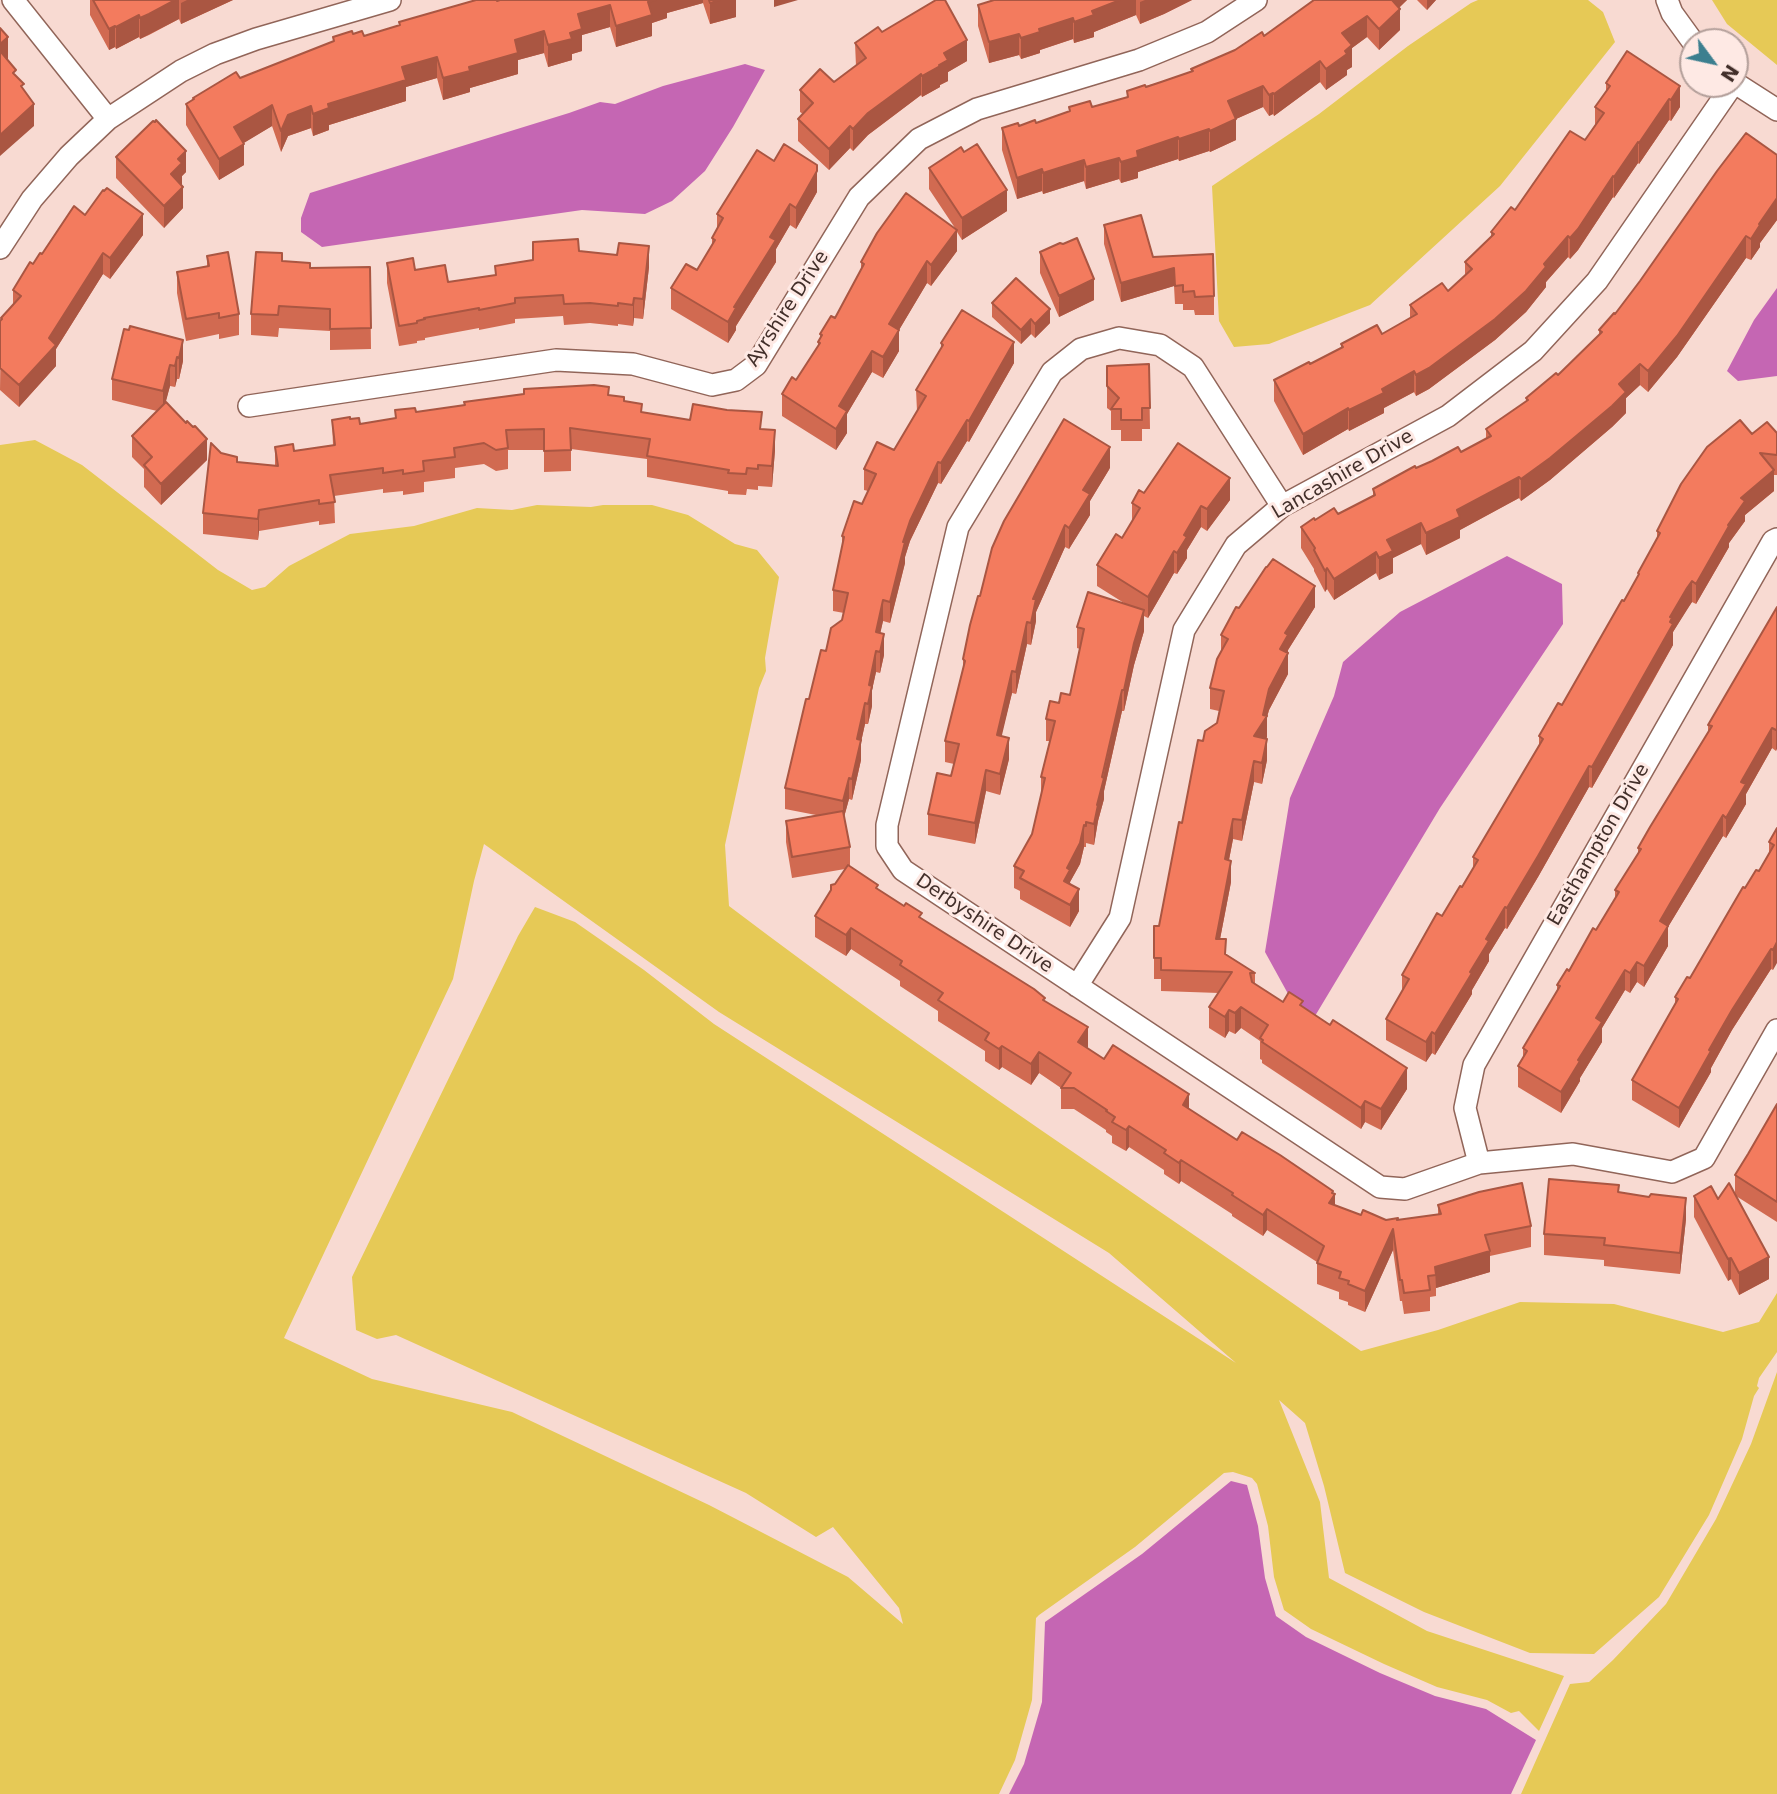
<!DOCTYPE html>
<style>
body{margin:0}
#map{position:relative;width:1777px;height:1794px;overflow:hidden;background:#f8dad2;font-family:"DejaVu Sans",sans-serif}
canvas{display:block}
.north{position:absolute;left:1679px;top:28px;width:70px;height:70px;box-sizing:border-box;background:#fee9e4;border:2px solid #b39f9a;border-radius:50%;rotate:123deg;font-size:19px;font-weight:700;line-height:28px;text-align:center;color:#422f2a}
.north::after{content:'';display:block;margin:auto;width:24px;height:32px;background:#3c7f8f;clip-path:polygon(50% 0,100% 100%,50% 72%,0 100%)}
</style>
<div id="map">
<canvas width="1777" height="1794"></canvas>
<div class="north">N</div>
</div>
<script>
const ctx = document.querySelector('canvas').getContext('2d');
ctx.lineJoin = 'round';
function fillPath(path, color) {
  ctx.fillStyle = color;
  ctx.fill(path, 'evenodd');
}
function trace(path, color, width, dash) {
  ctx.strokeStyle = color;
  ctx.lineWidth = width;
  ctx.lineCap = dash ? 'butt' : 'round';
  ctx.setLineDash(dash || []);
  ctx.stroke(path);
}
function write(font, color, halo, rows, align = 'center') {
  ctx.font = font + ' "DejaVu Sans",sans-serif';
  ctx.lineWidth = 6;
  ctx.setLineDash([]);
  ctx.textBaseline = 'middle';
  ctx.strokeStyle = halo;
  ctx.fillStyle = color;
  for (const [text, x, y, turn = 0] of rows) {
    ctx.save();
    ctx.translate(x, y);
    ctx.rotate((+turn || 0) * Math.PI / 180);
    ctx.textAlign = isNaN(turn) ? turn : align;
    if (halo) ctx.strokeText(text, 0, 0);
    ctx.fillText(text, 0, 0);
    ctx.restore();
  }
}
fillPath(new Path2D(`
 M1478,0h110l15,12 12,30 -115,144 -130,119 -101,39 -35,3 -15,-26 -7,-135 107,-72 89,-68 63,-43z
 M1712,0h65v65l-50,-41z
 M35,440l47,25 136,105 34,20 13,-3 24,-21 61,-32 64,-8 63,-18 35,2 25,-5 54,2 12,-2h49l36,10 47,29 22,6 22,27 -14,81 1,13 -7,17 -34,157 4,61c205,156 421,296 632,445l77,-21 82,-28 94,2 109,28 36,-10 18,-29v59l-18,26 -2,8 2,2 -5,8 -12,43 -33,76 -50,82 -65,57 -64,-1 -106,-41 -79,-39 -21,-87 -19,-63 -26,-23 41,102 9,76 98,53 137,45 -25,55 -20,-20 -8,2 -24,-13 -50,-13 -53,-23 -73,-35 -27,-19 -10,-33 -6,-51 -11,-42 -5,-6 -19,-6 -9,1 -89,74 -96,68 -3,3 -4,82 -17,60 -16,34h-999v-1349zM484,844l235,168 390,241 127,110 -522,-339 -70,-54 -69,-48 -40,-15 -17,29 -166,341 4,53 21,9 19,-4 350,158 70,44 17,-10 66,81 4,16 -55,-47 -139,-72 -197,-93 -140,-33 -88,-41 169,-359 21,-98z
 M1777,1372v422h-256l49,-110 19,-2 24,-22 53,-56 50,-85 35,-75z`), '#e6c956');
fillPath(new Path2D(`
 M745,64l20,6 -32,57 -28,44 -33,30 -27,13 -63,-4 -260,37 -21,-15v-14l9,-25 259,-80 31,-11 15,2 48,-18z
 M1777,288v88l-39,5 -11,-10 27,-51z
 M1507,556l55,28 1,40 -123,184 -128,213 -20,-20 -27,-49 25,-154 44,-102 9,-34 57,-50z
 M1231,1481l16,4 11,41 7,52 11,38 30,21 74,36 55,23 51,13 50,31 -25,54h-502l15,-30 18,-62 3,-80 97,-68z`), '#c566b3');
const minor = new Path2D(`
 M13,0l95,119
 M1667,0l5,13 21,29
 M1735,83l42,27
 M0,248l32,-49 37,-43 39,-37 73,-48 34,-17 41,-15 134,-39
 M249,406l307,-46 77,4 79,21 24,-5 20,-15 103,-168 60,-58 58,-30 162,-49 68,-28 49,-32
 M1282,506l-89,-139 -33,-22 -41,-7 -38,11 -29,23 -94,155 -71,298v21l16,24 477,317 25,2 74,-26 94,-9 99,18 32,-14 73,-128
 M1077,986l43,-68 64,-288 52,-85 46,-39 166,-90 85,-65 64,-70 136,-197
 M1479,1163l-14,-55 9,-43 299,-524 4,-2`);
trace(minor, '#916559', 24);
trace(minor, '#fff', 21);
fillPath(new Path2D(`
 M90,0h143l-52,24 -2,-5 -30,16 -9,4 -1,-2 -23,12 -1,-2 -6,3 -19,-35z
 M500,0h236v17l-26,7 -7,-21 -36,10v5l-15,5v13l-36,11 -6,-20 -28,8v16l-10,3v6l-24,7 -4,-14 -26,7v14l-48,14v4l-27,8 -6,-22 -31,9v14l-77,24v5l-16,6 -2,-8 -23,8 -7,16 -9,-26 -29,17 1,22 -25,15 -33,-55v-21l7,-4v-2l140,-56v-5l20,-3 11,2 35,-11v-3z
 M994,0h198l-28,14 -24,10 -4,-9 -42,17v5l-20,6 -1,-4 -33,11v3l-19,6 -2,-4 -30,8 -11,-37v-21z
 M1314,0h93l-8,8 1,22 -21,20 -12,-13 -15,11v19l-5,3v5l-21,15 -6,-8 -46,34 -1,-2 -4,2 -6,-9 -27,12v21l-26,12 -1,-1 -30,10 -1,-2 -40,13v6l-17,5 -2,-4 -33,10 -2,-8 -41,13 -1,-3 -25,8 -15,-49v-22l34,-5 33,-11v-5h23l35,-10v-6l34,-9 30,-10v-3l44,-19 29,-14z
 M1417,0h19l-9,10z
 M882,32l85,29 -19,11v9l-8,4v2l-18,10 -1,-2 -53,40 -15,16 -3,-3 -21,22 -31,-29v-22l5,-5 -3,-2v-22l34,-8 22,-16 -1,-23z
 M1627,51l53,56 -9,14 -2,-1 -30,44 -1,-1 -24,35 -1,-1 -35,53 -8,9 -2,-2 -22,25v5l-20,25 -31,28 -66,49 -13,7 -2,-4 -30,16v5l-35,18 -1,-2 -45,26 -29,-54v-21l36,-16 31,-16v-4l41,-10 28,-16v-13l38,-14 17,-16v-13l26,-24v-6l24,-22 70,-70 10,-15v-18l11,-15v-9z
 M1777,155v65l-17,23v4l-9,13 -5,-2 -69,99 -29,35 -8,-7 -14,13v15l-14,14 -62,53 -29,21 -2,-3 -59,32v8l-34,17 -5,-11 -28,14v15l-14,7 -3,-7 -42,27 -7,-11 -2,3 -11,-21v-2l-13,-21v-21l14,-7 23,-6 35,-17v-8l43,-21 45,-16 25,-13v-10l40,-27v-4l32,-23 41,-40v-5l16,-16z
 M116,157l70,15 -4,4 -1,9 2,23 -19,20 -48,-50z
 M929,168l78,43 -45,29 -5,-8v19l-26,35 -4,-3 -28,47v21l-16,27 -11,-6 -25,42v19l-11,17 -54,-34v-22l14,-14 22,-33v-5l2,-4v-4l15,-16 26,-47v-9l94,-34 -26,-39z
 M817,192l-21,37 -6,-4 -14,24v13l-40,64v4l-8,13 -57,-34v-21l26,-18 15,-24v-8l5,-9v-15z
 M85,215l58,20 -33,44 -7,-5 -47,75v17l-37,41 -19,-17 1,-72 12,-13v-15l20,-26 9,-10z
 M1104,225l110,71v19h-19l-1,-5h-11v-6h-8l-1,-18 -53,16 -17,-58z
 M533,242l46,9 70,16 -6,52 -9,-1 -1,8 -15,-2v2l-28,-3 -26,2 -1,-9 -48,3v4l-36,7v-2l-54,10v2l-8,1v2l-18,3 -12,-63v-20l28,7 33,12 47,-7v-9l38,-6z
 M1040,252l54,48 -35,17 -19,-44z
 M207,256l32,58v21l-20,4v-5l-33,7 -9,-48v-21l30,-6z
 M282,261l28,7 60,-1 1,82 -41,1v-19l-51,-3 -1,9 -27,-2v-21z
 M992,303l58,20 -15,15 -4,-4 -10,10 -29,-27z
 M183,340v21l-4,18h-2l-2,8 -5,-1 -5,17 42,57 -46,45 -17,-18v-18l-12,-12v-21l25,-25 -45,-11v-21z
 M941,343l73,20 -45,79 -2,-1 -26,43 -3,-1 -28,58 -5,16v6l-15,60 -7,-2 -3,12 4,22 -4,18 -4,-1 -4,18v16l-4,18h-3l-4,18v18l-9,40 -3,-1 -5,18 6,30v20l28,22 167,112 42,48 102,60 48,31 96,53 2,12 26,10 25,5h12l40,-5v-10l93,21v21l-41,9v16l-54,16v8l-6,1v14l-26,3 -2,-13h-2l-7,-51 -28,62 -17,-7v-3l-9,-3v-7l-22,-8v-22l-50,-32 -4,6 -31,-20v-2l-51,-33 -2,3 -15,-10v-4l-35,-23 -3,4 -14,-8v-7l-6,-4v-2l-32,-21h-13v-21l-22,-15 -8,12 -29,-18 -3,3 -14,-9v-10l-47,-30v-10l-38,-25v-5l-49,-32 -5,7 -31,-19v-21l30,-47 -53,9 -6,-36v-21l30,-6 -31,-6v-21l24,-89 17,-48 16,-31 2,-7 -11,-2v-21l9,-42v-12l20,-32 6,-13 -4,-1v-21l30,-19 23,-39 -1,-21 25,-42z
 M1149,364l1,65h-8v12h-21v-11h-10v-19l-4,-3v-42z
 M609,395l15,6 18,11 48,8 72,9 13,21 -3,37 -14,-1v4l-11,-1 -1,6 -18,-1v-3l-81,-14v-18l-76,-10v22l-27,1v-22h-36v19l-12,2 -12,-7 -29,4v10l-31,4v10l-21,3v-4l-20,2v-4l-49,7 1,27 -16,2v-4l-60,10 -1,9 -55,-6v-21l18,-60 16,9 38,4v-19l19,4 39,-6 -1,-25 18,-1 10,5 35,-6v-8l21,2z
 M1777,433v42h-3v16l-29,24v6l-16,22v4l-33,57 -4,-2 -5,7 -14,23v13l-21,38 -60,105 -3,-1 -51,90 -31,52 -2,-1 -16,26v7l-17,29v4l-37,61 -3,-2 -6,9 -40,-22v-21l16,-27v-17l40,-59 20,-29 11,-19v-11l66,-110v-11l23,-31 76,-129v-3l19,-34v-8l95,-97z
 M1110,468l-20,33v14l-21,34 -4,-2 -29,65v9l-5,24 -4,-1 -11,50 -4,-1 -11,43 8,23 -9,36 -14,-4 -11,53 -47,-9v-21l23,-38 3,-12 -9,-2v-21l18,-73v-9l17,-63z
 M1144,493l86,7 -23,31 -6,-4 -14,23v8l-10,16 -3,-1 -26,45 -4,-2v15l-10,34 -10,46h-2l-18,80v8l-6,22 -4,24 -8,-2v4h-2l-4,17 -10,18 9,29 -9,16 -50,-28v-8l-6,-3v-22l18,-32 9,-40v-17l9,-36h-4v-22l13,-16 11,-8 10,-46 -3,-1v-21l47,-24 -27,-17v-21l25,-27 10,-16v-19z
 M1315,607l-27,43v24l-19,36 -2,7v20l-1,2 1,21 -5,24 -8,-2 -12,59 -9,-2 -4,21 2,22 -11,57 6,15 29,19v11l28,18 20,5 104,82 -26,41 -16,-8 -4,7 -99,-66v-3l-2,-1v-18l-19,-13 -6,6 -6,-3 -4,7 -16,-10v-21l10,-14 -58,-2v-12h-7v-53h5l23,-103 21,-82 14,-18 2,-12 -9,-2v-21l11,-36v-17l18,-27z
 M1777,607l-1,144 -4,-3 -26,46v10l-20,34 -3,-2 -52,86 -3,5v19l-24,41 -7,-5 -7,11 -5,-3 -23,38v14l-22,36v3l-19,32 -43,-26v-21l5,-9v-9l34,-57v-6l12,-14 46,-72v-9l23,-37v-5l70,-116v-7z
 M1777,828l-4,142 -2,-1 -39,61 -21,38v4l-32,56 -47,-28v-20l43,-76v-7l15,-19 55,-90 14,-17 10,-18v-11z
 M1777,1104v118l-41,-26 33,83 -30,16 -8,-16 -3,2 -34,-64v-21l24,3 17,-6v-18l13,-21z
 M1619,1192l67,27 -6,55 -76,-8v-6l-60,-5v-21z`), '#d16a51');
fillPath(new Path2D(`
 M175,0h4v19l-39,20v-21z
 M187,0h46l-52,24v-21z
 M656,0h47v3l-36,10v5l-15,5v13l-36,11v-21l32,-24z
 M720,0h16v17l-26,7v-21z
 M774,0h24l-24,7z
 M1120,0h16v15l-42,17v5l-20,6v-21l18,-11z
 M1145,0h47l-28,14 -24,10v-22z
 M1389,0h18l-18,17z
 M1427,0h9l-9,10z
 M610,5v22l-28,8v16l-10,3v6l-24,7v-22l22,-12 8,-19z
 M1400,9v21l-21,20v-21z
 M139,15v22l-23,12v-22z
 M1367,16v21l-15,11v19l-5,3v5l-21,15v-21l16,-36z
 M1073,18v21l-33,11v3l-19,6v-21l18,-9z
 M115,26v21l-6,3v-21z
 M544,31v22l-26,7v14l-48,14v4l-27,8v-22l26,-11 46,-27z
 M1019,34v21l-30,8v-21z
 M8,37v22l-8,7v-22z
 M967,40v21l-19,11v9l-8,4v2l-18,10v-21l22,-23z
 M437,57v21l-31,9v14l-77,24v5l-16,6v-22l15,-10 74,-37z
 M1320,61v21l-46,34v-22z
 M921,74v21l-53,40 -15,16v-22l15,-16z
 M1263,86v21l-27,12v21l-26,12v-21l18,-30z
 M1680,86v21l-9,14v-21z
 M1273,93v21l-4,2v-21z
 M1669,99v21l-30,44v-21z
 M34,104v22l-34,30v-21z
 M272,105v21l-38,23v-22z
 M311,106v22l-23,8 -7,16v-21l7,-16z
 M850,126v22l-21,22v-21z
 M1209,129v22l-30,10v-22z
 M1178,137v22l-40,13v6l-17,5v-21l16,-11z
 M1638,142v21l-24,35v-21z
 M244,144v21l-25,15v-21z
 M186,151v21l-4,4v8l-11,11v-21l7,-15z
 M1119,158v21l-33,10v-22z
 M1084,160v21l-41,13v-21z
 M1042,169v22l-25,8v-21z
 M817,171v21l-21,37v-21z
 M1613,176v21l-35,53 -8,9v-21z
 M183,187v21l-19,20v-22z
 M1007,190v21l-45,29v-22z
 M1777,198v22l-17,23v4l-9,13v-21l8,-15z
 M790,204v21l-14,24v13l-40,64v4l-8,13v-21l6,-15 36,-70z
 M143,214v21l-33,44v-21z
 M957,230v21l-26,35v-21z
 M1568,236v21l-22,25v5l-20,25 -31,28 -66,49 -13,7v-21l128,-111z
 M1746,236v22l-69,99 -29,35v-21z
 M649,246v21l-6,52v-20z
 M103,253v21l-47,75v17l-37,41v-22z
 M927,261v22l-28,47v21l-16,27v-21l6,-33z
 M1174,268v18l-53,16v-19z
 M1094,279v21l-35,17v-21z
 M634,298v20l-1,8v-21z
 M1050,309v14l-15,15v-14z
 M1031,319v15l-10,10v-14z
 M183,340v21l-4,18v-21z
 M1014,342v21l-45,79v-21z
 M872,351v21l-25,42v19l-11,17v-21l3,-23z
 M177,357v22l-2,8v-21z
 M1640,364v21l-14,13v15l-14,14 -62,53 -29,21v-22z
 M170,365v21l-7,27v-22z
 M1414,371v21l-30,16v5l-35,18v-21l33,-21z
 M1348,408v21l-45,26v-21z
 M967,420v21l-26,43v-21z
 M775,430v20l-3,37v-21z
 M207,439v21l-46,45v-21z
 M1110,447v21l-20,33v14l-21,34v-21l14,-38z
 M938,462v21l-28,58 -5,16v6l-15,60v-21l13,-60 7,-21z
 M1774,470v21l-29,24v6l-16,22v4l-33,57v-20l45,-86z
 M1519,477v21l-59,32v8l-34,17v-22l31,-23z
 M1230,478v22l-23,31v-22z
 M1201,506v21l-14,23v8l-10,16v-21l7,-18z
 M259,510v21l-1,9v-21z
 M1421,523v21l-28,14v15l-14,7v-22l8,-18z
 M1065,525v22l-29,65v9l-5,24v-22l2,-24z
 M1174,551v22l-26,45v-21z
 M1376,552v21l-42,27v-21z
 M1327,568v21l-2,3v-21z
 M1692,581v21l-19,30v13l-81,143v-21l78,-150z
 M1315,586v21l-27,43v24l-19,36 -2,7v20l-13,20v-21l9,-21 17,-66 5,-16z
 M883,600v21l-7,32v-21z
 M1144,610v21l-10,34 -10,46v-21l10,-47z
 M1027,622v22l-11,50v-22z
 M884,634v21l-4,18v-21z
 M876,651v21l-4,18v16l-4,18 1,-39z
 M1012,671v22l-15,63v-21z
 M1122,690v21l-18,80v8l-6,22 -4,24v-21l3,-19z
 M865,703v21l-4,18v18l-9,40v-21l5,-40z
 M1772,728v20l-26,46v10l-20,34v-20l15,-36z
 M1777,729v20l-1,2v-21z
 M1009,738v21l-9,36v-21z
 M1267,739v21l-5,24v-21z
 M1254,761v21l-12,59v-21z
 M1589,766v21l-51,90 -31,52v-21z
 M986,770v21l-11,53v-21z
 M849,778v21l-6,22v-20z
 M1723,815v21l-55,91v19l-24,41v-21l16,-45z
 M1233,819v20l-8,41v-21z
 M1084,825v22l-4,17 -10,18v9l-6,-10 3,-13z
 M1231,861v21l-15,78v-21z
 M1079,889v22l-9,16v-22z
 M1505,907v21l-16,26v7l-17,29v4l-37,61v-21l35,-62 16,-33z
 M851,928v21l-5,7v-21z
 M1777,942v21l-4,7v-20z
 M1771,949v20l-39,61 -21,38v4l-32,56v-20l30,-58 23,-40z
 M1637,962v20l-7,11v-20z
 M1625,970v20l-23,38v14l-22,36v3l-19,32v-21l17,-32 18,-42z
 M1241,1007v21l-6,6v-21z
 M1229,1010v21l-4,7v-21z
 M1088,1027v21l-10,-6z
 M1432,1032v21l-6,9v-20z
 M1002,1046v21l-3,3v-21z
 M1039,1052v21l-8,12v-21z
 M1407,1068v21l-26,41v-21z
 M1189,1094v21l-6,-10z
 M1365,1101v21l-4,7v-21z
 M1129,1126v21l-3,4v-21z
 M1181,1160v21l-2,3v-21z
 M1333,1191v6l2,-3v21l-6,-12z
 M1686,1198v21l-6,55v-21z
 M1267,1209v21l-4,6v-21z
 M1393,1229v21l-28,62v-21z
 M1490,1251v21l-54,16 -1,-21z
 M1769,1257v22l-30,16v-22z
 M1731,1258v21l-3,2v-22z`), '#aa5642');
const building = new Path2D(`
 M93,0h82l-26,14 -9,4 -1,-3 -23,12 -1,-1 -6,3z
 M476,0h21v1l3,-1h156l-8,2 4,13 -36,11 -6,-21 -32,9 4,15 -12,4 2,6 -24,6 -4,-14 -29,9 3,13 -49,14 1,4 -27,7 -6,-21 -35,10 4,13 -78,24 1,4 -16,6 -2,-8 -23,9 -7,16 -9,-26 -38,22 10,17 -25,15 -33,-55 8,-5 -1,-1 43,-26 4,6 94,-37 -1,-4 19,-6 1,3 9,-3 2,5 36,-11 -1,-3z
 M709,0h11l-10,3z
 M936,0h9l22,40 -23,13 4,7 -9,5 1,1 -18,10 -1,-2 -53,39 -15,16 -3,-3 -21,23 -31,-30 15,-16 -13,-13 20,-21 14,13 32,-24 -11,-15 23,-16 4,5z
 M994,0h126l-28,11 2,4 -20,7 -1,-4 -34,11 1,3 -19,6 -2,-4 -30,8 -11,-37z
 M1314,0h78l8,9 -21,20 -12,-13 -25,17 10,12 -7,6 2,3 -21,15 -6,-8 -46,33 -1,-1 -4,2 -6,-9 -35,15 8,18 -26,12 -1,-2 -30,10 -1,-2 -41,14 1,6 -17,5 -2,-4 -33,9 -2,-7 -41,13 -1,-4 -25,9 -15,-50 16,-5 1,3 16,-6 1,3 34,-12 -1,-4 21,-6 2,6 36,-10 -1,-6 18,-6 1,2 15,-5 32,-11 -2,-2 44,-19 27,-18 2,4z
 M0,28l8,9 -8,7z
 M0,51l16,19 -3,3 11,11 -3,2 13,18 -34,31z
 M1627,51l53,35 -9,14 -2,-1 -30,44 -1,-1 -24,35 -1,-1 -35,53 -8,9 -2,-2 -24,28 2,3 -20,24 -31,28 -66,49 -13,7 -2,-4 -32,18 2,4 -35,17 -1,-2 -45,26 -29,-54 35,-18 1,2 33,-17 -2,-3 36,-19 5,9 35,-20 -7,-9 32,-22 6,8 24,-22 -7,-7 29,-28 -3,-2 20,-25 4,3 55,-79 15,9 19,-27 -9,-6 15,-21 -4,-3z
 M156,120l30,31 -8,8 4,4 -11,11 12,13 -19,19 -48,-49 37,-36 2,1z
 M1746,133l31,22v43l-18,26 1,1 -9,14 -5,-3 -69,100 -29,35 -8,-7 -21,20 7,8 -14,14 -62,52 -29,21 -2,-2 -62,33 3,7 -34,16 -5,-10 -34,17 6,11 -14,7 -3,-6 -42,27 -7,-11 -2,3 -11,-21 1,-2 -14,-21 13,-9 1,2 19,-12 4,6 37,-19 -2,-6 42,-23 1,2 16,-7 26,-14 3,5 30,-16 -5,-7 42,-29 -2,-2 30,-25 2,2 44,-43 -3,-2 15,-17 1,1 25,-33 77,-110z
 M784,144l33,21v6l-21,37 -6,-4 -20,33 6,3 -42,67 2,1 -8,14 -57,-34 15,-24 11,6 18,-30 -3,-2 11,-20 -6,-4 40,-64 17,11z
 M977,144l30,46 -45,28 -33,-50 32,-21 3,5z
 M107,188l36,26 -33,44 -7,-5 -54,85 7,7 -37,40 -19,-17v-47l2,-2 -1,-1 20,-22 -8,-6 17,-28 3,2 7,-11 2,1 32,-48 11,9 18,-25 1,1z
 M906,193l51,37 -26,35 -4,-4 -38,63 10,6 -16,27 -11,-6 -33,55 8,5 -11,18 -54,-35 10,-17 4,3 24,-37 -2,-1 4,-7 -2,-1 11,-18 4,2 29,-54 -3,-2 16,-29z
 M1141,215l12,42 60,-3 1,42 -19,1 -1,-6 -11,1v-7l-8,1 -1,-18 -53,15 -17,-58z
 M1077,238l17,41 -35,17 -19,-44 20,-9 3,1z
 M578,239l1,12 38,4 2,-12 30,3 -6,53 -9,-1 -1,7 -15,-2v3l-28,-3 -26,1 -1,-9 -48,3v5l-36,7v-2l-55,10 1,1 -8,2v2l-18,3 -12,-63 26,-5 2,12 30,-5 3,17 48,-7 -1,-9 38,-6v-18z
 M228,252l11,62 -20,4v-5l-33,6 -9,-47 32,-6 -2,-10z
 M256,252l26,1v8l28,2v5l60,-1 1,61 -41,1v-20l-51,-3 -1,9 -27,-1z
 M1016,278l34,31 -15,15 -4,-5 -10,11 -29,-27z
 M962,310l52,32 -45,79 -2,-1 -26,43 -3,-1 -28,59 -7,21h2l-15,60 -7,-2 -7,32 8,2 -4,18 -4,-1 -7,34 3,1 -4,18 -3,-1 -8,36 4,1 -9,39 -3,-1 -6,23 -58,-13 21,-89h3l12,-49 5,1 5,-23 11,-8 6,-27 -15,-3 11,-53 -2,-1 12,-35 8,3 14,-30 -12,-5 13,-27 17,8 32,-54 -10,-6 27,-45 -2,-2z
 M130,326l53,14 -4,18 -2,-1 -2,9 -5,-1 -7,26 -51,-12 12,-50 5,1z
 M1149,364l1,44h-8v12h-21v-11h-10l8,-11 -12,-12v-20z
 M594,385l15,2 -1,8 16,2v4l18,3 -1,8 49,8 3,-16 34,6 35,2 -2,17 15,1 -3,36 -14,-1v4l-11,-1 -1,6 -18,-1 1,-3 -82,-14 3,-17 -80,-11 1,22 -27,1v-22l-38,1 2,18 -12,2 -12,-7 -30,5 1,9 -32,4 1,10 -21,3v-4l-20,3v-5l-53,7 5,27 -16,2v-4l-60,10 -1,9 -55,-6 8,-70 10,10 16,4v5l41,4 -3,-19 18,-3 1,7 41,-6 -3,-25 18,-3v2l9,-1 1,6 36,-6 -1,-8 20,-2 1,4 49,-7 -1,-3 60,-8v-5z
 M166,402l20,21 1,-2 6,6 2,-1 12,13 -46,45 -17,-19 8,-8 -20,-21z
 M1064,419l46,28 -27,43 7,4 -21,34 -4,-3 -32,74h3l-5,24 -4,-1 -11,50 -4,-1 -15,64 12,3 -9,36 -14,-4 -11,53 -47,-9 9,-41 14,3 8,-32 -14,-3 20,-80 -2,-2 7,-34 8,-29h2l12,-48 12,-27z
 M1740,420l12,14 15,-12 10,11v22l-17,-2 14,17 -33,28 4,3 -17,24 1,1 -33,58 -4,-3 -5,7 -17,29 2,1 -2,4 3,2 -81,143 -3,-1 -51,90 -31,52 -2,-1 -19,32 3,2 -19,31 2,1 -37,61 -3,-2 -6,10 -40,-23 23,-40 -7,-4 35,-62 5,3 18,-30 2,1 16,-27 -5,-3 70,-118 -4,-3 19,-33 4,2 60,-105 2,1 15,-27 -1,-1 22,-40 -3,-2 24,-47 26,-37z
 M1178,443l52,35 -23,31 -6,-3 -17,29 3,2 -10,16 -3,-2 -26,46 -51,-32 19,-31 6,4 18,-30 -8,-5 7,-13 5,3z
 M1273,559l42,27 -30,47 3,2 -8,14 8,4 -19,36 -6,26 4,1 -13,20 13,3 -5,24 -8,-2 -12,59 -9,-1 -8,40 6,2 -15,78h10l-1,15 30,19h-5l2,9 31,20 6,-10 14,9 -3,4 30,20 3,-5 74,48 -26,41 -16,-8 -4,7 -99,-66 1,-2 -3,-2 8,-13 -27,-18 -6,6 -6,-3 -4,7 -16,-10 23,-35 -71,-2v-12h-7v-32h5l20,-104 3,1 16,-83 5,1 2,-10 12,-8 7,-32 -14,-3 7,-29 11,-20 -7,-4 15,-28 3,1 27,-41h1z
 M1088,592l56,18 -10,33 -10,47h-2l-20,87 2,1 -7,27h1l-4,19 -8,-2v4l-2,-1 -4,18 -13,25 3,2 -6,11 15,8 -9,16 -50,-27 4,-7 -10,-5 18,-32 13,-56 -4,-1 14,-56 -9,-2 4,-18 9,2 2,-10 9,2 14,-66 -7,-2z
 M1777,607v122l-1,1 -4,-2 -31,54 5,2 -20,34 -3,-3 -52,87 -11,19 8,5 -24,40 -7,-4 -7,11 -5,-3 -29,48 6,4 -24,38 2,1 -19,31 -43,-26 9,-15 -4,-3 37,-62 -3,-1 10,-16 2,2 24,-43 3,2 23,-38 -4,-2 26,-41 -3,-1 12,-21 62,-101 -4,-1z
 M843,811l7,36 -58,10 -6,-36z
 M1777,828v114l-4,8 -2,-1 -39,61 -23,40 2,1 -32,57 -47,-28 46,-81 -3,-2 12,-20 3,1 53,-91 2,1 11,-18 3,1 15,-26 -5,-3z
 M848,865l30,20 -2,3 28,18 2,-3 16,10 -3,4 115,72 11,9 -2,2 45,27 -10,15 26,17 9,-14 31,20 45,29 -6,11 54,35 5,-8 38,23 53,36 -1,2 3,1 -6,9 32,12 2,-5 23,10 12,-2 -1,2 44,-6 -3,-9 41,-13 43,-9 9,43 -46,9 5,16 -55,16 1,8 -8,1 2,14 -26,3 -2,-13h-2l-7,-51 -28,62 -17,-7 1,-3 -10,-3 2,-6 -24,-9 7,-17 -57,-37 -4,6 -31,-20 1,-2 -52,-33 -2,3 -15,-10 2,-3 -37,-24 -3,4 -14,-8 3,-5 -9,-6 1,-1 -33,-22h-13l10,-15 -32,-21 -8,12 -29,-18 -3,3 -14,-9 4,-7 -51,-33 5,-7 -43,-28 2,-4 -51,-33 -5,7 -31,-19 16,-26v-5l4,-1z
 M1777,1104v98l-42,-27 13,-21z
 M1549,1179l70,6 -1,7 31,5 2,-3 35,4 -6,55 -76,-8 1,-7 -61,-4z
 M1729,1183l40,74 -30,16 -8,-15 -3,1 -34,-63 17,-10 7,13z`);
fillPath(building, '#f37b5e');
trace(building, '#aa5642', 2);
write('19px', '#422f2a', '#fee9e4', [
 ["Ayrshire Drive",788,309,-57],
 ["Lancashire Drive",1343,475,-30],
 ["Easthampton Drive",1599,845,-60],
 ["Derbyshire Drive",984,924,34]
]);
</script>
